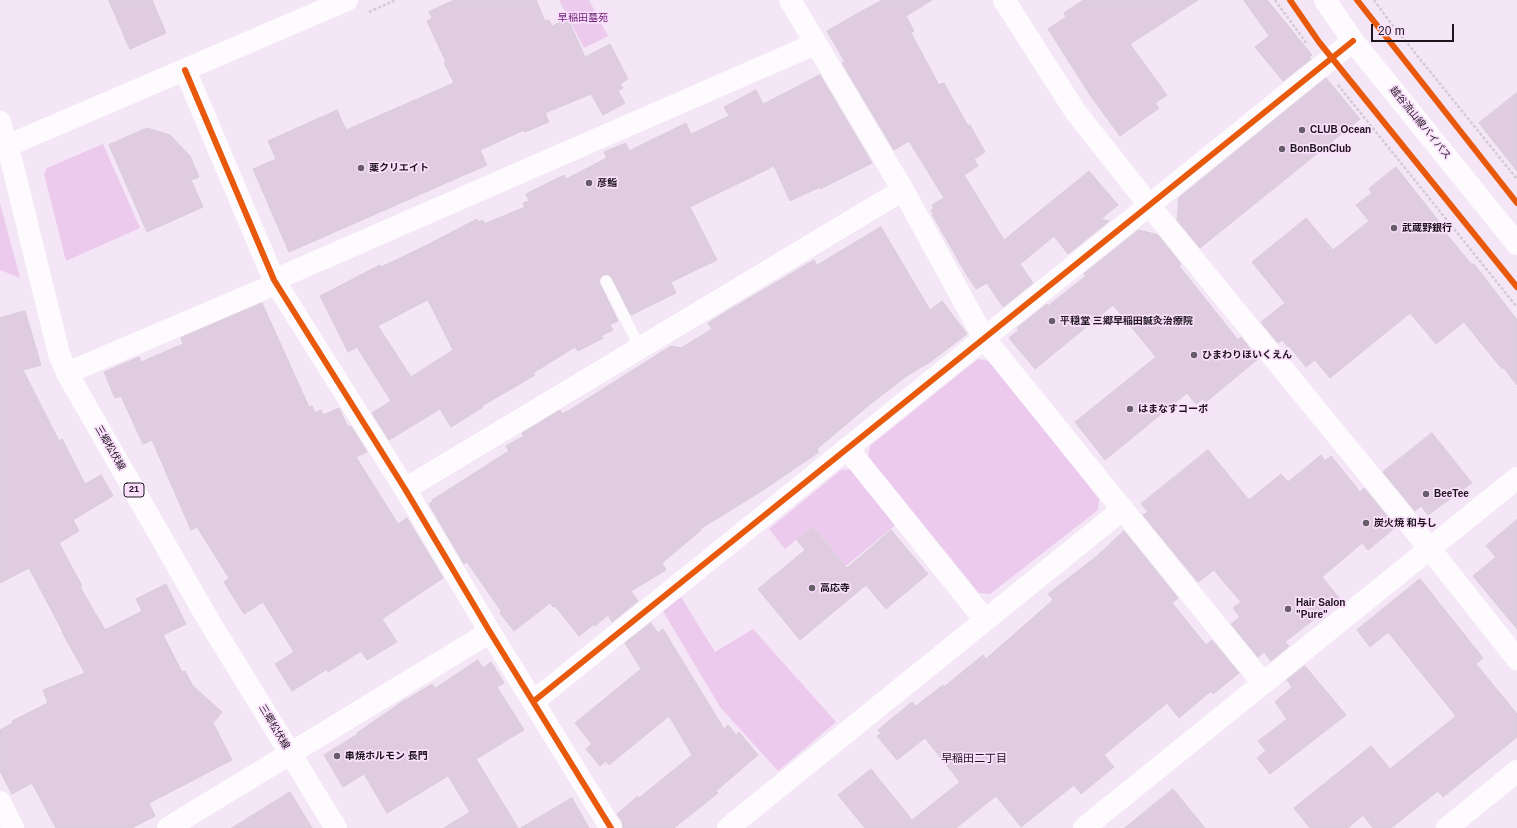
<!DOCTYPE html>
<meta charset="utf-8">
<style>
body{margin:0}
#map{position:relative;width:1517px;height:828px;overflow:hidden;background:#f4e6f6;font-family:Arial,sans-serif}
canvas{display:block}
.scale{position:absolute;left:1371px;top:24px;width:83px;height:18px;box-sizing:border-box;border:2px solid #1d141e;border-top:0;padding-left:5px;font-size:12px;line-height:14px;white-space:nowrap;color:#1d141e;-webkit-text-stroke:3px #fae0fc;paint-order:stroke}
</style>
<div id="map">
<canvas width="1517" height="828"></canvas>
<div class="scale">20 m</div>
</div>
<script>
const ctx = document.querySelector('canvas').getContext('2d');
ctx.lineJoin = 'round';
function fillPath(path, color) {
  ctx.fillStyle = color;
  ctx.fill(path, 'evenodd');
}
function trace(path, color, width, dash) {
  ctx.strokeStyle = color;
  ctx.lineWidth = width;
  ctx.lineCap = dash ? 'butt' : 'round';
  ctx.setLineDash(dash || []);
  ctx.stroke(path);
}
function write(font, color, halo, rows, align = 'center') {
  ctx.font = font + ' Arial,"Noto Sans JP",sans-serif';
  ctx.lineWidth = 3.5;
  ctx.setLineDash([]);
  ctx.textBaseline = 'middle';
  ctx.strokeStyle = halo;
  ctx.fillStyle = color;
  for (const [text, x, y, turn = 0] of rows) {
    ctx.save();
    ctx.translate(x, y);
    ctx.rotate((+turn || 0) * Math.PI / 180);
    ctx.textAlign = isNaN(turn) ? turn : align;
    if (halo) ctx.strokeText(text, 0, 0);
    ctx.fillText(text, 0, 0);
    ctx.restore();
  }
}
fillPath(new Path2D(`
 M559,0h30l19,36 -24,12z
 M103,144l37,84 -74,33 -22,-87 3,-6z
 M0,203l20,75 -20,-8z
 M978,359l11,2 110,138 -1,11 -108,84 -11,-1 -111,-137 2,-10z
 M855,469l44,53 -53,44 -33,-40 -28,23 -16,-20 72,-59z
 M681,597l34,55 38,-23 83,93 -58,49 -58,-64 -57,-96z`), '#eccaee');
const building = new Path2D(`
 M109,0h43l14,33 -36,16z
 M455,0h81l9,21 4,-1 3,6 16,-7 17,38 25,-13 18,35 -8,5 3,4 -5,3 7,12 -22,12 -12,-21 -46,19 4,9 -24,10 -1,-2 -44,20 7,15 -198,87 -36,-83 23,-10 -8,-18 69,-31 9,20 108,-47 -10,-20 2,-1 -19,-41 5,-3 -3,-6z
 M883,0h49l-26,16 8,15 -3,2 28,52 5,-2 24,43 2,-1 15,27 -11,7 4,7 -14,9 40,65 85,-69 29,34 -17,14 8,2 -41,33 -14,-18 -34,28 13,19 -30,24 -16,-24 -11,6 -11,-17 -33,-58h1l-2,-4 3,-2 -2,-3 12,-7 -35,-57 -15,9 -52,-87 3,-1 -18,-31 33,-19z
 M1084,0h114l-68,44 37,51 -12,8 4,5 -39,28 -28,-38 -44,-69 18,-12 -2,-4z
 M1244,0h23l45,55 -3,2 2,2 -28,22 -28,-34 14,-11z
 M820,75l52,88 -52,26v-2l-30,14 -16,-35 -84,41 27,53 -46,22 5,11 -45,22 -19,-37 -5,-4 -4,1 -4,5 1,4 18,37 -8,4 3,5 -12,6 2,2 -25,13 -3,-4 -42,26 2,2 -53,31 1,1 -32,20 -11,-18 -51,31 -17,-27 19,-12 -34,-54 -9,5 -28,-56 60,-31 1,2 40,-19 56,-29 2,3 4,-2 1,4 41,-17 -2,-4 6,-2 -3,-7 38,-19 2,4 41,-21 -3,-6 22,-9 3,8 57,-28 5,11 38,-18 -5,-9 32,-17 7,14zM428,300l25,50 -42,27 -33,-51z
 M1326,78l34,41 -160,129 -23,-28 2,-22z
 M1517,93v78l-38,-48z
 M147,128l23,7 20,21 9,21 -8,3 12,27 -56,25 -38,-87z
 M1396,167l45,57 -2,1 33,40 2,-1 43,56v65l-14,-18 -1,2 -38,-47 -28,22 -26,-31 -80,65 -15,-18 -9,7 -17,-21 -1,1 -6,-7 -4,3 -17,-21 24,-19 -33,-41 54,-44 27,32 36,-29 -13,-16 16,-12 -3,-4z
 M881,227l49,83 12,-9 25,33 -37,28 -22,13 -39,30 -52,44 2,3 -59,40 -60,37 1,1 -39,33 4,7 -35,21 7,10 -26,21 -4,-7 -13,11 -1,-2 -15,12 -24,-30 -2,1 -3,-4 -36,28 -14,-18 1,-2 -34,-49 -3,2 -35,-60 4,-3 -1,-1 77,-49 -3,-5 18,-10 -2,-3 12,-7 26,-16 2,4 6,-3 103,-65 10,2 31,-19 -4,-6 16,-10 90,-53 3,5z
 M1139,230l19,5 23,29 -2,2 59,74 3,-3 17,22 -52,43 -3,-3 -7,5 -9,-11 -82,67 -30,-38 81,-65 -43,-52 -78,64 -26,-31 10,-8 -2,-2 30,-24 1,2 38,-30 -2,-2z
 M262,303l47,104 3,-1 3,7 6,-3 2,5 16,-7 9,19 3,-1 16,26 -11,5 42,67 9,-6 36,60 -61,41 15,23 -30,18 -6,-9 -33,21 -1,-3 -35,22 -17,-27 19,-12 -31,-50 -19,12 -20,-32 5,-4 -32,-51 -6,3 -39,-90 -9,4 -22,-48 -6,2 -11,-26 35,-15 2,5 42,-18 -2,-6z
 M25,311l16,54 -18,5 36,71 3,-2 23,45 16,-9 12,21 -40,24 6,11 -20,12 23,43 -2,1 25,43 37,-19 -6,-12 30,-15 20,40 -23,11 19,37 3,-1 8,15 29,26 -9,11 19,37 -83,43 6,13 -23,12h-76l-24,-45 -20,11 -12,-23v-41l13,-7 -1,-2 36,-18 -5,-13 42,-17 -23,-41h1l-34,-64 -29,15v-265z
 M1432,433l40,50 -44,32 -7,-9 -6,5 -32,-39z
 M1208,450l41,50 32,-26 7,8 33,-27 4,6 6,-5 29,36 4,-4 32,39 -28,23 -6,-7 -40,34 18,22 -55,43 4,4 -18,15 -7,-9 -6,5 -27,-33 9,-7 -7,-9 8,-6 -27,-32 -16,12 -55,-67 5,-3 -7,-8z
 M1517,520v109l-44,-53 23,-19 -10,-11z
 M813,527l34,41 44,-38 37,44 -42,35 -20,-24 -66,55 -42,-51 47,-39 -8,-10z
 M1124,531l54,67 -6,5 34,42 6,-5 27,33 -26,21 -2,-3 -32,27 -12,-15 -63,52 10,12 -33,27 -7,-9 -53,42 -25,-31 -40,32h-91l-27,-33 33,-26 41,51 48,-38 -35,-44 -28,22 -20,-24 4,-2 -3,-4 34,-28 4,4 27,-21 1,2 39,-32 3,4 67,-59 -5,-6 49,-38z
 M1420,579l63,79 -7,6 41,50v23l-74,60 -5,-6 -47,37h-18l-10,-13 -15,13h-38l-16,-20 77,-62 19,23 66,-53 -68,-84 -18,15 -13,-17z
 M651,623l7,10 5,-4 61,100 4,-4 8,10 3,-3 19,23 -42,36 2,2 -44,35h-51l-1,-7 -5,-7 21,-18 1,2 53,-43 -23,-39 -60,49 -3,-4 -6,5 -14,-17 6,-5 -17,-21 66,-54 -16,-26z
 M478,660l5,8 8,-6 13,21 -7,4 27,43 -48,29 42,69h-74l26,-16 -22,-36 -61,37 -23,-39 -21,13 -19,-32 34,-21 -1,-1 49,-34v1l26,-16 3,4z
 M1305,666l41,49 -76,59 -13,-16 9,-7 -8,-10 29,-22 -12,-17 17,-15 -5,-7z
 M1173,789l32,39h-80z
 M290,792l22,36h-80z
 M572,798l17,30h-68z`);
fillPath(building, '#dfcce1');
trace(building, '#d7ccd8', 1);
trace(new Path2D(`
 M1275,0l32,44
 M1374,0l16,22 127,157
 M369,12l27,-12
 M1338,85l179,222`), '#d1cdd2', 2.5, [3, 2]);
trace(new Path2D(`
 M606,281l34,67`), '#fdfbfe', 11);
trace(new Path2D(`
 M790,0l113,190 81,148 279,345
 M1004,0l71,111 74,94 281,344 87,110
 M185,70l89,210 131,209 85,143 121,196
 M274,280l541,-236
 M67,373l209,-89
 M847,448l138,172
 M405,489l498,-299
 M534,701l819,-660
 M0,802l13,26
 M168,828l322,-196
 M728,828l395,-319
 M1084,828l433,-350
 M1447,828l70,-57`), '#fdfbfe', 22);
trace(new Path2D(`
 M1325,0l28,41 164,203
 M0,149l347,-149`), '#fdfbfe', 22);
trace(new Path2D(`
 M0,122l13,45 46,187 8,19 139,243 130,212`), '#fdfbfe', 22);
trace(new Path2D(`
 M1290,0l29,42 198,245
 M1357,0l160,203
 M185,70l89,210 131,209 85,143 121,196
 M534,701l819,-660`), '#e8590c', 6);
for (const [x, y, r, color] of [
 [1302,130,4,"#685e6a"],
 [1282,149,4,"#685e6a"],
 [361,168,4,"#685e6a"],
 [589,183,4,"#685e6a"],
 [1394,228,4,"#685e6a"],
 [1052,321,4,"#685e6a"],
 [1194,355,4,"#685e6a"],
 [1130,409,4,"#685e6a"],
 [1426,494,4,"#685e6a"],
 [1366,523,4,"#685e6a"],
 [812,588,4,"#685e6a"],
 [1288,609,4,"#685e6a"],
 [337,756,4,"#685e6a"]
]) {
  const dot = new Path2D();
  dot.arc(x, y, r, 0, 2 * Math.PI);
  ctx.fillStyle = color;
  ctx.fill(dot);
  trace(dot, '#fae0fc', 1.5);
}
for (const [x, y, w] of [
 [134,490,20]
]) {
  const box = new Path2D();
  box.roundRect(x - w / 2, y - 7, w, 14, 3);
  ctx.fillStyle = '#fae0fc';
  ctx.fill(box);
  trace(box, '#1d141e', 1);
}
write('bold 9px', '#1d141e', null, [
 ["21",134,490]
]);
write('10px', '#6d2174', '#fae0fc', [
 ["早稲田墓苑",583,18]
]);
write('10px', '#1d141e', '#fae0fc', [
 ["越谷流山線バイパス",1420,123,51],
 ["三郷松伏線",110,448,60],
 ["三郷松伏線",274,727,59]
]);
write('bold 10px', '#1d141e', '#fae0fc', [
 ["CLUB Ocean",1310,130],
 ["BonBonClub",1290,149],
 ["薬クリエイト",369,168],
 ["彦鮨",597,183],
 ["武蔵野銀行",1402,228],
 ["平穏堂 三郷早稲田鍼灸治療院",1060,321],
 ["ひまわりほいくえん",1202,355],
 ["はまなすコーポ",1138,409],
 ["BeeTee",1434,494],
 ["炭火焼 和与し",1374,523],
 ["高応寺",820,588],
 ["Hair Salon",1296,603],
 ["\"Pure\"",1296,615],
 ["串焼ホルモン 長門",345,756]
], 'left');
write('11px', '#1d141e', '#fae0fc', [
 ["早稲田二丁目",974,759]
]);
</script>
